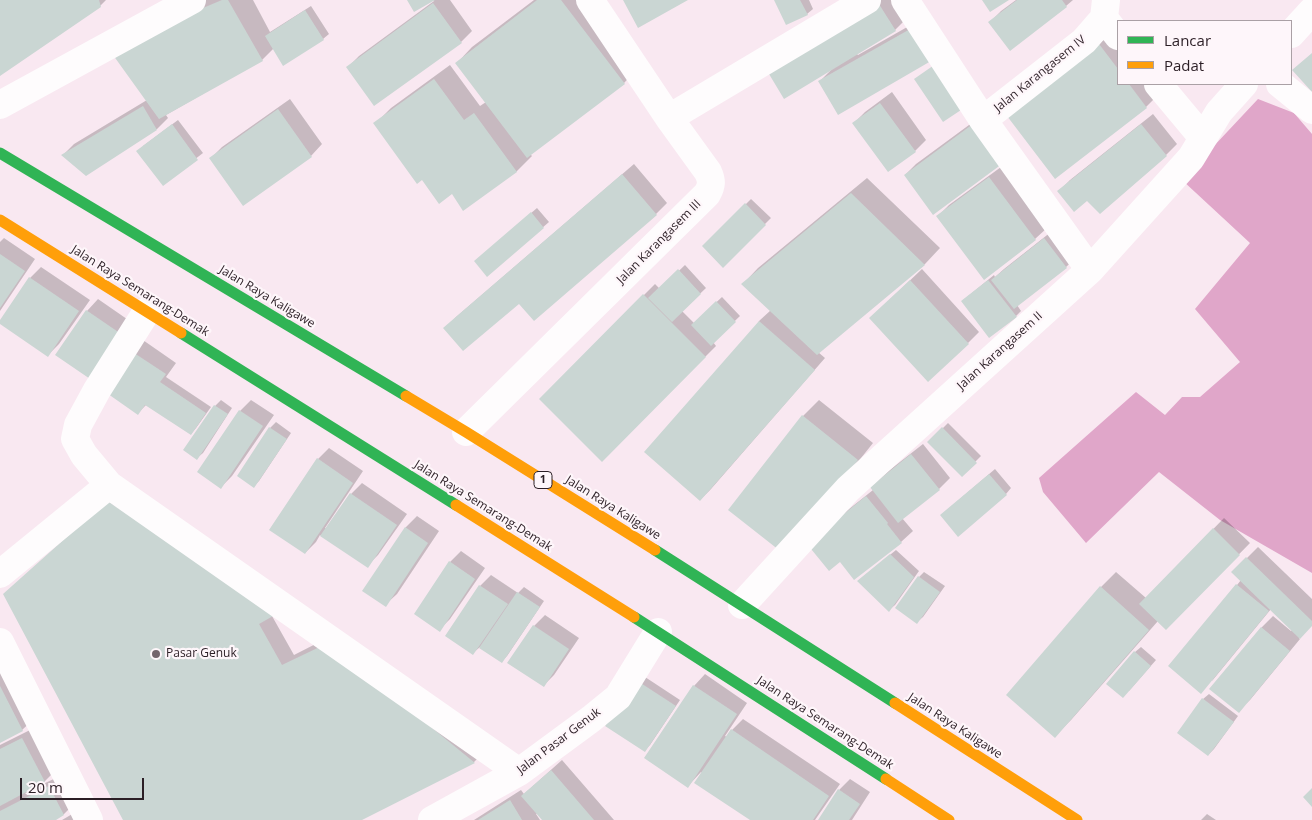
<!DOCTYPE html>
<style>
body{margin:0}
#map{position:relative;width:1312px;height:820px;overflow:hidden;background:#f9e8f1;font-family:"Open Sans",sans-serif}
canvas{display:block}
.legend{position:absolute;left:1117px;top:20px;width:175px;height:65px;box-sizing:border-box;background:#fef6fa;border:1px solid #aaa0a5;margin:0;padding:6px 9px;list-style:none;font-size:15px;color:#2b1e25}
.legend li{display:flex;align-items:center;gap:10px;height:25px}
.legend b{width:25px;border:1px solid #aaa0a5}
.scale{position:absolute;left:20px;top:778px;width:124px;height:22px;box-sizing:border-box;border:2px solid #2b1e25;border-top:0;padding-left:6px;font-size:15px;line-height:18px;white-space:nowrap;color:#2b1e25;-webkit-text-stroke:4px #fef6fa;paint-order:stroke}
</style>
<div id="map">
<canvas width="1312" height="820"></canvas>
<ul class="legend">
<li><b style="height:6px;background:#30b455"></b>Lancar</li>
<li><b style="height:6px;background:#ff9f0a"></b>Padat</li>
</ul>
<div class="scale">20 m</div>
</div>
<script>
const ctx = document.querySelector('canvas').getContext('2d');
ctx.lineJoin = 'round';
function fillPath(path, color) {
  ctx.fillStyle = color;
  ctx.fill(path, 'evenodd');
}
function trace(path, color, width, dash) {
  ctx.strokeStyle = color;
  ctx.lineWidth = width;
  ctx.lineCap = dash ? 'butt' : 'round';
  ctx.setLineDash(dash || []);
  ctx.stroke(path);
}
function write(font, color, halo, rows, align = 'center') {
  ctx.font = font + ' "Open Sans",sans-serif';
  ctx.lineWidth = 4.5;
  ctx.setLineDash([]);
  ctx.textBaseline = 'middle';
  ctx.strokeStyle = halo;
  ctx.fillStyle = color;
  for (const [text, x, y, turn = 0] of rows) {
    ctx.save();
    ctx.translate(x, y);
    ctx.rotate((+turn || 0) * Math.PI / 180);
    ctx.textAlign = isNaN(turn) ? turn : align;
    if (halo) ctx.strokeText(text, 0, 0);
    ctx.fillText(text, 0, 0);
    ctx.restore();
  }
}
fillPath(new Path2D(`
 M1258,99l36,14 18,21v439l-92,-53 -61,-48 -73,71 -43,-51 -4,-14 97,-86 29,23 17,-18h18l40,-35 -45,-53 55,-66 -68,-63z`), '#e0a6c9');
fillPath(new Path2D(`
 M0,0h106l-6,6 -100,68z
 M203,0h50l17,32 41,-26 18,28 -6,5 -39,25 -10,-16 -12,12 -96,55 2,3 -11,11 -94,26 11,-11 73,-44z
 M433,0h17l22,31 -11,11 -87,62 -26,-37 11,-11 75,-55z
 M534,0h54l51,67 -15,16 -94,71 2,2 -16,16 -64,20 -30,-13 -47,-55 16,-16 59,-43 30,41 6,-4 -29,-39 15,-16z
 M775,0h34l4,9 -6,5z
 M873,0h22l11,19 -11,11 -39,23 2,2 65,-37 18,31 -121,32 12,-12z
 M1016,0h57l-7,6 -76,16 11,-11z
 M1111,34l7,10v40h30l9,12 -11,11 -91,70 -35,-72z
 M892,92l34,48 -11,11 -61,-28 11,-11z
 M290,99l32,45 -11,12 -67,48 -33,-46 11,-11z
 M988,111l17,49 -100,15 11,-11z
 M1153,114l24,30 -11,11 -66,57 -12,-13 -29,-8 11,-11z
 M178,120l25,33 -40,31 -20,-38z
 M634,164l33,39 -11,11 -122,106 -15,-18 -74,26 11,-11z
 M1001,167l46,61 -12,11 -97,-23 11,-11z
 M867,178l73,70 -15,16 -107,88 7,6 -114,131 -11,11 59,-179 12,-11 -28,-26 15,-16z
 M751,199l20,19 -48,48 -19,-20z
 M537,208l12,14 -61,53 -7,-19z
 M1056,228l22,28 -12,11 -49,38 4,6 -5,5 -54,-15 32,-26 1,2 9,-8z
 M4,238l31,21 -35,52v-69z
 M685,265l21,23 -24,23 12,12 28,-26 18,19 -27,26 3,4 -114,114 -62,-61 115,-115 5,5z
 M41,267l49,33 -31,44 -11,11 -48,-32 30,-45z
 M922,269l57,63 -11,11 -86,-36z
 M98,299l39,27 -80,29 30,-44z
 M140,338l36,25 -10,14 45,30 -15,21 -5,6 -44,-30 -9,9 -35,-24z
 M221,400l11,8 -29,45 -6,5 -12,-8 30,-44z
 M251,400l23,15 -42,61 -11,11 19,-76z
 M819,400l54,43 -74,93 -69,-27 73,-93z
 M276,422l15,11 -32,48 -5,5 16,-58z
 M948,423l33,33 -19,19 -33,-33z
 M923,444l27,34 -11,11 -37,29 11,13 -12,11 -60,18 -22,-27 54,-43 -2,-3 11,-11z
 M329,448l34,23 -38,57 2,1 24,-35 11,-11 45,31 -29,41 -11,11 -47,-31 -4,7 -11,11 13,-94z
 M995,469l16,19 -5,6 -59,16z
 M119,491l153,125 22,39 45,-23 146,119 -11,11 -115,58h-234l-120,-226z
 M417,516l22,15 -42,63 -12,11 -21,-15 42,-63z
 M1224,518l26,25 -84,86 -8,-8 -87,99 -16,16 46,-149 15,-15 30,26z
 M1258,547l54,52v25l-13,14 1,1 -50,61 -12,11 -27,-22 51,-62 11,-11 18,15 1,-1 -21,-21 -59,72 25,-96 4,-5 -8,-8z
 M896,550l23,21 -24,34 -6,5 -25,-34z
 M461,551l24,17 -35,51 -11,11 11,-68z
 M924,572l21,14 -22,31 -6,5 2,-45z
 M491,575l27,18 6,-6 20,14 -37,55 -5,5 -22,-14 -7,6 7,-67z
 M545,615l34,23 -25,37 -11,11 -9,-60z
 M1141,647l15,13 -27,31 6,-39z
 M0,654l34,65 -12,11 -22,12z
 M705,674l42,29 -22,33 2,1 5,-7 11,-11 97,65 -25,36h-63l-51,-48 -13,14 -42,-28 48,-72z
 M642,675l38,25 -30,45 -5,5 -8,-70z
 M1209,694l29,22 -24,33 -6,6 -5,-56z
 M34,728l22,42 -15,15 19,-9 15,27 -11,11 -11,6h-53v-75z
 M562,760l52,60h-71l-5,-7 -2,1 4,6h-66l47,-30 3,4z
 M850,779l20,13 -18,28h-33l20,-30z
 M74,813l4,7h-16z
 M1207,814l9,6h-15z`), '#0003');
fillPath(new Path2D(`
 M0,0h99l2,7 -101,69z
 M222,0h6l35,61 -104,58 -51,-71z
 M407,0h28l-21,12z
 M537,0h24l64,84 -98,74 -72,-95z
 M623,0h65l-50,28z
 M774,0h26l8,15 -22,10z
 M982,0h27l-19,12z
 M1017,0h45l5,7 -57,44 -22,-29z
 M877,1l19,30 -112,68 -18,-30z
 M433,3l29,40 -88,63 -28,-39z
 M305,10l19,30 -41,26 -18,-30z
 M912,28l19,33 -93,54 -20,-34z
 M1099,44l19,25v15h11l18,24 -92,71 -48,-63z
 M1312,53v39l-20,-22z
 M937,63l30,43 -24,16 -29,-43z
 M434,79l30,41 10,-7 43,59 -54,39 -11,-17 -13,10 -17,-24 -5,4 -44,-61z
 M880,103l36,49 -28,20 -36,-49z
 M143,106l14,24 -71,46 -25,-21z
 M278,109l34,48 -69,49 -34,-48z
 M977,121l29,40 -73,54 -29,-40z
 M172,124l26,36 -35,26 -27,-35z
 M1141,124l26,32 -67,58 -13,-13 -13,11 -17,-21z
 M622,174l35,41 -123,106 -15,-17 -56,47 -20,-23z
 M989,177l47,63 -52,40 -48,-64z
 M851,193l74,72 -108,90 -76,-71z
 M745,203l21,22 -43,43 -21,-22z
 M531,212l13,16 -57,49 -13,-16z
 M1044,238l23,30 -53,41 -23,-29z
 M0,254l25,17 -25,37z
 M678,269l23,25 -29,28 -24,-24z
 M29,277l50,34 -31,46 -48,-33v-4z
 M910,280l59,64 -41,38 -59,-64z
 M988,280l29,37 -28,21 -28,-37z
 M643,294l63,63 -104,105 -63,-63z
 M716,301l20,21 -25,24 -20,-21z
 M86,310l41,28 -31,45 -41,-28z
 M759,321l56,49 -115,131 -56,-49z
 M128,349l38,25 -6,8 46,31 -15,22 -46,-30 -7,10 -37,-26z
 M214,405l14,9 -31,46 -14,-10z
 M239,410l24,16 -42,63 -24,-17z
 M802,415l56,45 -74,94 -56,-44z
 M269,427l18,12 -33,49 -17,-12z
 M942,427l35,36 -15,14 -35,-35z
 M911,454l29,36 -42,33 -28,-36z
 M317,458l36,25 -48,71 -36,-24z
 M989,474l18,21 -49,42 -18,-22z
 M350,493l47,32 -29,43 -48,-32z
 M866,496l22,27 -1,1 15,19 -48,37 -14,-18 -11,9 -22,-27z
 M107,501l173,111 -21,12 23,41 46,-22 147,120 -113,57h-239l-120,-226z
 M405,527l23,16 -42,64 -24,-16z
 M1213,528l27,27 -74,75 -27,-26z
 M890,554l24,23 -25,35 -32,-31z
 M1246,557l66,64v5l-12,13 -69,-67z
 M449,561l26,18 -35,53 -26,-18z
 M918,576l22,16 -23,32 -22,-16z
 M1236,584l33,27 -68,83 -33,-28z
 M479,585l29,19 -35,51 -28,-19z
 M1100,586l49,44 -94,108 -49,-43z
 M517,592l23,15 -38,56 -23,-15z
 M533,625l36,24 -25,38 -37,-24z
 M1261,627l29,24 -51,62 -30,-24z
 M1134,651l17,15 -28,32 -17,-14z
 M636,680l40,26 -31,46 -40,-26z
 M693,685l44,29 -49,74 -44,-30z
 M0,686l23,45 -23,12z
 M1202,698l32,24 -26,34 -31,-23z
 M731,729l98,67 -16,24h-63l-56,-37z
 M22,738l23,44 -45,24v-57z
 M551,770l43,50h-52l-21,-24z
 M49,786l15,29 -8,5h-56v-9z
 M1312,788v19l-9,-10z
 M838,789l22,15 -11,16h-31z
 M510,800l12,20h-44z`), '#cad6d3');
trace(new Path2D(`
 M905,0l78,120 107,150
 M1104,18l14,18
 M1291,34l21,-23
 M1158,84l45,54
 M1280,84l32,26
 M0,105l192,-105
 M669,118l198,-118
 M983,120l101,-79 20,-23 2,-18
 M147,311l-50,79 -19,35 -3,14 9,16 25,30 410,287
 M466,432l241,-238c5,-9 5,-13 1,-22l-39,-54 -79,-118
 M0,574l109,-89
 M742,605l106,-116 242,-219 101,-112 28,-46 25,-28
 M0,642l89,178
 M432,820l87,-48 72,-53 27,-22 40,-65`), '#fefcfd', 28);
trace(new Path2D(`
 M0,153l406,243
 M181,333l275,172
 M655,550l240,153
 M634,617l252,162`), '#30b455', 11);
trace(new Path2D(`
 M0,220l181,113
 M406,396l60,36 189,118
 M456,505l178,112
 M895,703l182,117
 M886,779l63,41`), '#ff9f0a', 11);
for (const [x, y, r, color] of [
 [156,654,5,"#73656c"]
]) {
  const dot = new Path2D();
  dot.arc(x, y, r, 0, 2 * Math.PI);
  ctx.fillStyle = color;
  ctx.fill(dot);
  trace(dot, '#fef6fa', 2);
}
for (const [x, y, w] of [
 [543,480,18]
]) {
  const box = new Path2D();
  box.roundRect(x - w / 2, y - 8.5, w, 17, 4);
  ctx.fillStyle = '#fef6fa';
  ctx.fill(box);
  trace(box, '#2b1e25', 1);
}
write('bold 11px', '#2b1e25', null, [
 ["1",543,480]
]);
write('12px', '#2b1e25', '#fef6fa', [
 ["Jalan Karangasem IV",1040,74,-39],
 ["Jalan Karangasem III",659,242,-45],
 ["Jalan Raya Semarang-Demak",140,291,32],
 ["Jalan Raya Kaligawe",267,297,31],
 ["Jalan Karangasem II",1000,351,-42],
 ["Jalan Raya Semarang-Demak",483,506,32],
 ["Jalan Raya Kaligawe",613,508,32],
 ["Jalan Raya Semarang-Demak",825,723,33],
 ["Jalan Raya Kaligawe",955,726,33],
 ["Jalan Pasar Genuk",559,741,-37]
]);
write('12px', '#2b1e25', '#fef6fa', [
 ["Pasar Genuk",166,654]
], 'left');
</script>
